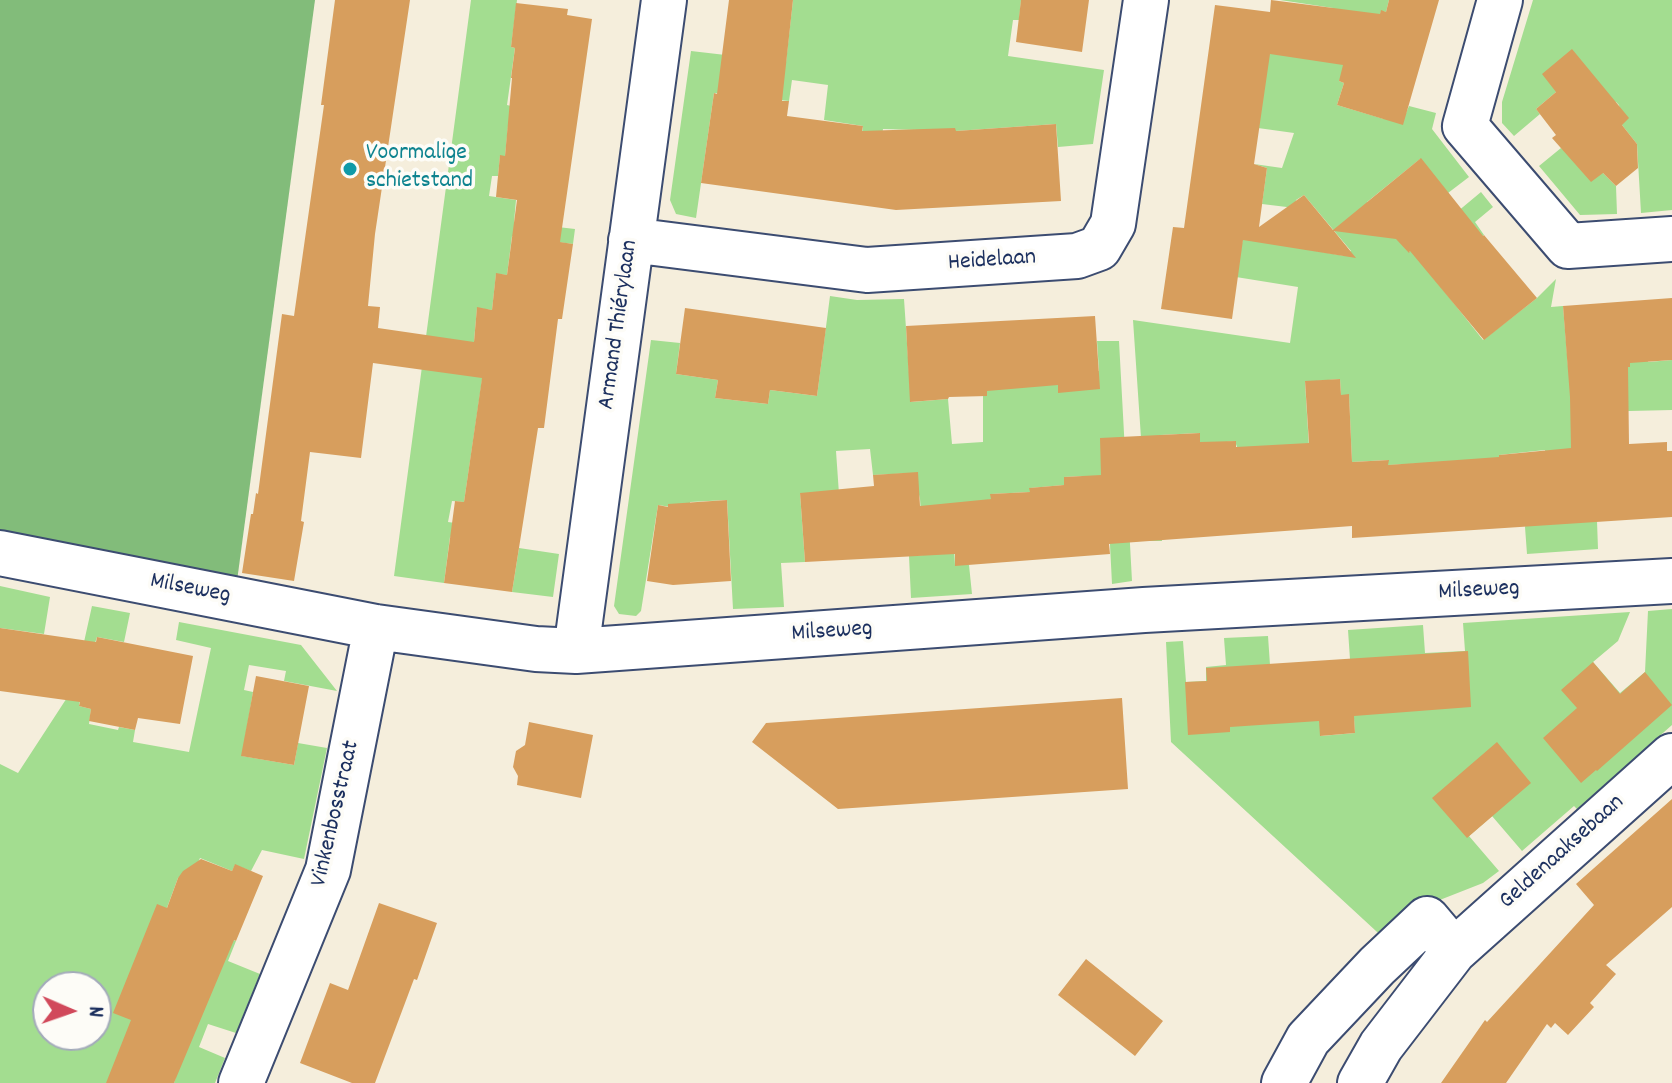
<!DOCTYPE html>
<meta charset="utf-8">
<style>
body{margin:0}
#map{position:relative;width:1672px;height:1083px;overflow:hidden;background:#f5eedc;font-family:Dekko,sans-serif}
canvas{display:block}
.north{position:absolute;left:32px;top:971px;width:80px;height:80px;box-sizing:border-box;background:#fdfcf7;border:2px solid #a3aaba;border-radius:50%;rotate:92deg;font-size:22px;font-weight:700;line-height:32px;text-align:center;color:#1b2f5e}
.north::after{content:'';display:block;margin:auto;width:28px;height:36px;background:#d1495b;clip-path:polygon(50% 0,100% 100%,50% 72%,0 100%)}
</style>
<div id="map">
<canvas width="1672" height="1083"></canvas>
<div class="north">N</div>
</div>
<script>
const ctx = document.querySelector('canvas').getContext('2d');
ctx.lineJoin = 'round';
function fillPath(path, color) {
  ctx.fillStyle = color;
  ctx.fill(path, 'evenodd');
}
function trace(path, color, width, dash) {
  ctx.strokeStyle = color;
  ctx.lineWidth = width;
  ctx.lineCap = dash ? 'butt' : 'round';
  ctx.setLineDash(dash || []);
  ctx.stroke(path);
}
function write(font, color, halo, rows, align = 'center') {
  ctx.font = font + ' Dekko,sans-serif';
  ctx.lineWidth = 7;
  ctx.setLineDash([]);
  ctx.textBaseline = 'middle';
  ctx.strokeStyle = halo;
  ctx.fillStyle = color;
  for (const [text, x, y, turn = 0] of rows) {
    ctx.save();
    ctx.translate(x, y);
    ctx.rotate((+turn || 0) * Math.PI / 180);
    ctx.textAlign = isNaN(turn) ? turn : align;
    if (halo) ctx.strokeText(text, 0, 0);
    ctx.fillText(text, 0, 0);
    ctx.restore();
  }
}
fillPath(new Path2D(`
 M471,0h46l-6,47 4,1 -8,57 8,2 -7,19 -3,30h-5l-2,20h-6l-3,20 27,4 -2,22 61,7 -2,15 -61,-8 -5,39 -11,-1 -4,36 -15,-2 -3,33 11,2 -3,37 -18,122 -12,-1 -4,21 22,3 -20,12 -6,46 -50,-7z
 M793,0h228l-2,20h-6l-5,36 96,14 -11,74 -35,3 -2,-23 -100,7 -73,-2 -6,42 -17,-25 3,-20 -39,-6 4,-35 -36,-5 -3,21 -75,-8 -18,125 -20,-4 -6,-14 21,-149 95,11z
 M1280,0h109l-3,12 -5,-1 -1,5 -41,65 5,2 -7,22 47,14 22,-6 3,-7 27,7 -4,16 37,48 -21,16 -28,-34 -53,43 42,50 72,-60 12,15 -18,15 9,13 -51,42 50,63 54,-42 19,-19 -5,28 12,-1 5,60 62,1v-11l17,-1 1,7 24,-2v50l-43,1 -28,3 -4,107 1,28 -71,5 -2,-27 22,-57 -2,-20 -46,5v5l-111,5v-5l-36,2 -3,-67h-8l-1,-16 -35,3 5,81 -73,-16 -2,-6 -35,4 -1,-12 -39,2v29l-2,18 4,59h-14l-15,-221 157,23 8,-56 -62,-10 7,-39 102,18 6,-5 -47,-56 -8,5 -1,8 -33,-4 5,-36 -13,-4 28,4 12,-35 -36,-5 11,-75 58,-27 6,-18z
 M1533,0h139v210l-31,3 -4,-69 -15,-19 -3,-20 -3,-3 -60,-10 -20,17 4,5 -26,22 -12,-13v-21z
 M1561,148l42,25 13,13 1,28 -37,1 -41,-49z
 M830,296l27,4 47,-1 7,103 37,-3 4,45 31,-2v-46h4l-1,-7 113,-18 -2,-30h22l13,240 -20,3 -3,-59 -24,-26 -2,-23 -19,1v8l-34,3v4l-39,2v5l-39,14 3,52h14l3,29 -61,4 -2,-42 15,-1 -4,-56 -6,-26 -41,2 -3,-26 -34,2 3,43 -39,-1 5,69 -24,1 3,44 -51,2 -6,-109 -37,2v8l-32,-5 -17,106 -5,5 -17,-2 -5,-8 37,-266 29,3 -4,31 42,6 -3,18 53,6 2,-14 47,6z
 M519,548l40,6 -6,43 -41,-5z
 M0,586l50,11 -6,37 -44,-6z
 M92,606l38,7 -6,29 -27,-5 -2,6 -4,-1 -12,64 12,3 -2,15 29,6 1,-3 16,3 -2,12 56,10 22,-104 -35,-8 3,-18 122,23 36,46 -53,-10 2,-10 -37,-6 -5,25 9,2 -11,64 52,9 4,-22 29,5 -23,111 -42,-9 -11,21 -16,-6 -3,6 -32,-13 -3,7 -19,13 -13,35 71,28 -8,20 32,13 -24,59 -28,-9 -9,23 26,11 -10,25h-41l2,-6 -70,6h-106v-319l18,9 56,-86zM48,987h48v48h-48z
 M1672,609v116l-95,84 -3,-3 -52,45 -30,-35 -23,20 30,35 -16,12 -56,22 -38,38 -218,-201 -5,-100 17,-1 3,41 20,-1v-14l20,-2 -2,-27 44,-2 2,29 49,50 2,21 34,-3 -7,-103 75,-5 2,28 40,-2 -2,-28 167,-11 -12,29 -25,21 27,31 25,-21 3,-61z`), '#a3dd90');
fillPath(new Path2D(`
 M0,0h315l-78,581 -237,-34z`), '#82bc7a');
fillPath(new Path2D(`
 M335,0h75l-35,234 -7,72 12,1 -2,21 96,14 3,-35 15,3 4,-37 11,2 10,-75 -21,-3 4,-42 5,1 7,-78h-1l4,-30 -4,-1 5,-44 52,6 -1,6 25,4 -32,223 13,2 -11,75h-4l-14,109h-6l-26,164 -68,-9 11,-82 9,1 18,-124 -109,-15 -12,95 -51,-6 -9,69 3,1 -10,59 -52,-8 9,-59h2l3,-21 2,1 24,-180 12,2 30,-211h-3z
 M729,0h64l-11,101h7l-2,15 76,10 -1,5 93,-3 1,3 100,-7 5,77 -165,9 -195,-27 13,-90 3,1z
 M1021,0h68l-7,52 -66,-10z
 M1271,0l109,14 1,-4 5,2 3,-12h50l-36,125 -66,-20 7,-22 -5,-2 4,-16 -73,-11 -16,110 13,4 -8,59 45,-32 29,35 88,-72 62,78 1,-1 53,63 -53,42 -74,-89 -1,2 -13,-14 -62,-8 22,27 -113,-18 -11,79 -71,-10 12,-82 11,1 31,-223 55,7z
 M1572,49l57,69 -7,7 15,19 1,24 -22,18 -13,-13 -12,9 -39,-44 4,-3 -20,-26 20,-17 -14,-18z
 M1672,298v62l-42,3v4h-2l1,77 38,-2v9h5v66l-320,21v-12l-243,18 1,10 -155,12v-12l-150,8 -5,-69 74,-7 -1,-11 45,-3 2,34 71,-7 -1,-5 40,-2 -1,-4 35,-3v-8l37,-2 -1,-37 100,-5v9l36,-1v6l73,-4 -4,-62 35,-2 1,16 8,-1 3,68 37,-2 -1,5 111,-8v-2l72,-7 -1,-51 -7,-91z
 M685,308l141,20 -9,68 -47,-6 -2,14 -53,-6 3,-18 -42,-6z
 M1095,316l5,73 -42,4v-8l-71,6v5l-38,1 -1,2 -38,3 -4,-76z
 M727,500l4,81 -58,4 -26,-4 11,-76 10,2v-3z
 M0,628l96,14 1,-5 96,19 -13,68 -42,-6 -3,12 -46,-9 2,-12 -12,-3 1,-4 -80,-11z
 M1468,651l3,56 -117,9 1,17 -35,3 -1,-15 -89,6v5l-42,3 -3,-53 22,-1 -1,-13z
 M1593,662l27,32 25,-22 27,33 -75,66 -1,-1 -15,13 -38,-45 34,-30 -16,-18z
 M256,676l53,10 -15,79 -53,-9z
 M1122,698l6,91 -290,20 -86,-67 14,-19z
 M529,722l64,13 -12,63 -64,-13 1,-9 -5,-9 3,-16 9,-6z
 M1497,742l34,41 -64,55 -35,-40z
 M1672,799v108l-66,58 10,9 -26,29 4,4 -26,28 -13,-12 -4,5 -4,-4 -41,59h-65l44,-63 2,2 107,-117 -18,-21z
 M201,859l31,12 3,-7 28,12 -27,65 -2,-1 -60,143h-68l25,-63 -18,-7 44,-109 10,4 11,-30 5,-7z
 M379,903l58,20 -20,57 -3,-1 -39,104h-23l-52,-20 30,-80 18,7z
 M1086,959l77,62 -28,35 -77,-61z`), '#d79e5d');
const minor = new Path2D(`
 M1500,0l-35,126 103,120 104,-7
 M631,240l236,30 210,-14 22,-8 14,-24 33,-224
 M0,553l376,74 160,22 40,2 568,-41 528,-29
 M576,651l88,-651
 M241,1083l87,-213 48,-243
 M1284,1083l24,-44 69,-73 50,-47 27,32
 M1360,1083l21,-37 73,-95 218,-195`);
trace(minor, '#3c4c71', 48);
trace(minor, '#fff', 44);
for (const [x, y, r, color] of [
 [350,169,8,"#0f9aa8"]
]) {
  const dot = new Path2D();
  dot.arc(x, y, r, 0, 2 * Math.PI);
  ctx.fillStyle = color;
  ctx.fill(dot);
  trace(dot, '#fdfcf7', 3);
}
write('24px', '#0d838f', '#fdfcf7', [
 ["Voormalige",366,155],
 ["schietstand",366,183]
], 'left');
write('24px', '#1b2f5e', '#fdfcf7', [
 ["Heidelaan",992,262,-4],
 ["Armand Thiérylaan",620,325,-82],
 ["Milseweg",190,590,11],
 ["Milseweg",1479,592,-3],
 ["Milseweg",832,633,-4],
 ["Vinkenbosstraat",337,814,-77],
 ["Geldenaaksebaan",1563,853,-42]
]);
</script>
